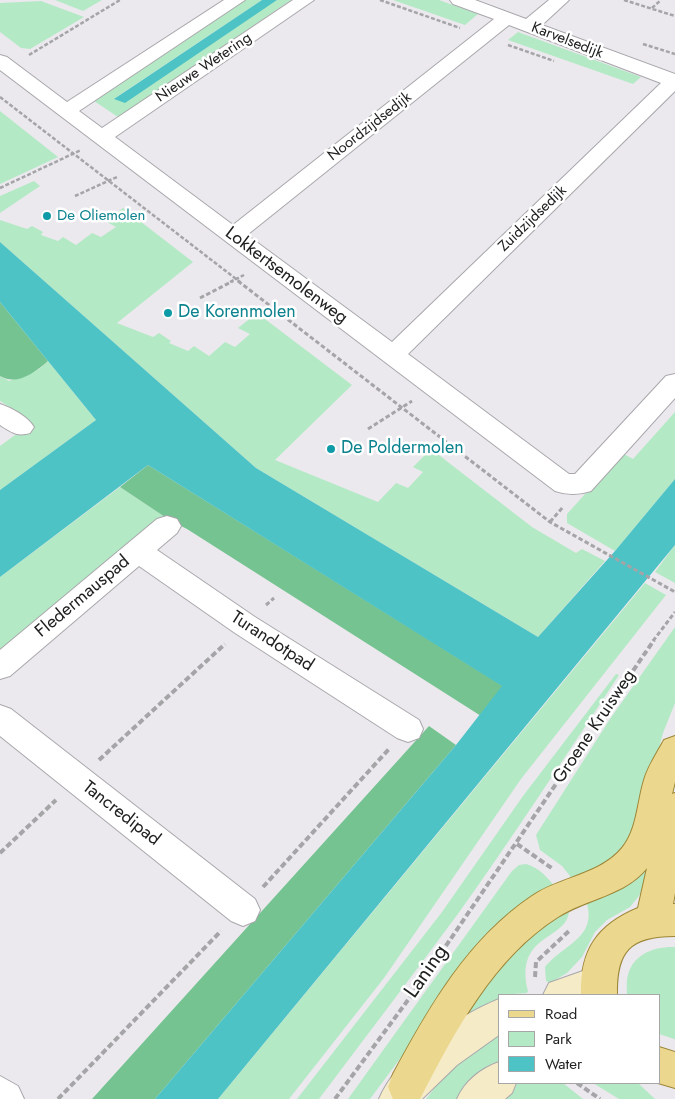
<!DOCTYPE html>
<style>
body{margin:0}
#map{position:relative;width:675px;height:1099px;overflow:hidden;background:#ebe9ee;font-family:Jost,sans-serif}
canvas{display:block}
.legend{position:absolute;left:498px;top:994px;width:162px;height:90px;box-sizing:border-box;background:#fff;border:1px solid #a6a6a7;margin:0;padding:6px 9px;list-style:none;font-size:15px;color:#212122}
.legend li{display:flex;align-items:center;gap:10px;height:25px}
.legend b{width:25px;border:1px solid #a6a6a7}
</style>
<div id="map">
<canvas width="675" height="1099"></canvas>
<ul class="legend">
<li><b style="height:6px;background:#ecd78e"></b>Road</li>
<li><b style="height:14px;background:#b4e9c5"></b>Park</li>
<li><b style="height:14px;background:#4dc3c6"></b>Water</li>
</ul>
</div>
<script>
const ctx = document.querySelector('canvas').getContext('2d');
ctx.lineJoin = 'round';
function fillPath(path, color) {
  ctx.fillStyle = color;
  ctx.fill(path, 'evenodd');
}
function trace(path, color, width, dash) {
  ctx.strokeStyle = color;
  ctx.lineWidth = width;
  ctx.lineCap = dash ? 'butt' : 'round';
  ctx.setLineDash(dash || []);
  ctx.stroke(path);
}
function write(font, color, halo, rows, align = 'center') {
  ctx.font = font + ' Jost,sans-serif';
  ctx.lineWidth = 5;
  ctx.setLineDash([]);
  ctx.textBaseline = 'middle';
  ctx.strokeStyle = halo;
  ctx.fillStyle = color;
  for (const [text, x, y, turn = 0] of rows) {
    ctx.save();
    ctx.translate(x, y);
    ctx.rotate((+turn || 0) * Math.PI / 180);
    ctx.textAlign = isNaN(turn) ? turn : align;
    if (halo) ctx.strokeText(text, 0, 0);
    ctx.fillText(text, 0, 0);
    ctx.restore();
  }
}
fillPath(new Path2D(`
 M55,0h47l-19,11z
 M242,0h20l-147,98 162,-98h14l-157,107 -10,14 -33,-22z
 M393,0h46l39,14 -13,11z
 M41,1l43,16 -54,32 -9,-1 -21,-16v-29z
 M518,32l123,45 -8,7 -125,-44z
 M0,111l58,46 -58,27z
 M34,181l6,5 -40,27v-17z
 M123,208l70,54 -76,61 36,14 6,-4 12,8 -2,2 19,8 6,-5 15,10 16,-14 10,5 15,-13 -12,-6 19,-15 95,72 -77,75 103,42 18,-19 12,5 15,-16 -10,-5 18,-18 101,78 44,26 6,-4 23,12 -67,76 -282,-169 -256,-226v-22l27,9 5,-3 11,6 -2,3 17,6 5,-4 13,8 16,-12 9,4 15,-10 -11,-6z
 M48,361l48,59 -96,70v-44l30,-22 -1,-4 -29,-19v-25l9,5 30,-12z
 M675,412v67l-60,72 -48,-28v-9l55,-61 11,6z
 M120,487l51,34 -171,132v-76z
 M675,545v38l-20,-11z
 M645,583l21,12 -145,184 -137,199 -95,121h-71z
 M675,627v76l-12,30 -22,84 -12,24 -20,19 -35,21 -12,-15 -22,-16 -4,-15 74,-116z
 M616,674l3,1c-52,79 -104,159 -159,236 -46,63 -94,125 -141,188h-22l145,-187 81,-116z
 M526,864c14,4 21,13 30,24l-75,62 -111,149h-22l164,-228 7,-6z
 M645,866l5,4 -11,26 -9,11 -23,13 -12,12 -13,25 -15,16 -17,10 -4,-2 -1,-14c20,-24 55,-30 40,-69z
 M569,911c-2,30 -55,22 -41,80l-1,2 -28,2v5l-25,10 -12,10 19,-34 64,-64z
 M675,947v92h-1l-15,-5v-39h-32c0,-6 -1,-14 1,-20 5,-21 27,-29 47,-28z
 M499,1031v32l-37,36h-36l23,-30z
 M519,1083h44l20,16h-94z
 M593,1083h45l17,16h-36z`), '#b4e9c5');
fillPath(new Path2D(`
 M0,302l48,59c-14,12 -31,25 -48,15z
 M148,465l355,221 -22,30 -294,-187 -16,-8 -51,-34z
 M429,726l27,19 -301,354h-63z`), '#76c392');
fillPath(new Path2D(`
 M262,0h15l-152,103 -11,-4z
 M0,242l256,226 282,169 77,-86 60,-72v66l-457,554h-63l301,-354 46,-59 -354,-221 -148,112v-87l96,-70 -96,-118z`), '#4dc3c6');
const street = new Path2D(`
 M224,0h21l-166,111 23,17 191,-128h21l-199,137 118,88 261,-206 -41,-15 -3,-4h25l51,19 23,-19h20l-27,25 133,49v17l-267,263 161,120h6l91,-98 9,-2v24l-84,93c-12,4 -24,4 -36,0l-555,-421v-15l7,2 60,45zM509,25l152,58 -269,259 -145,-107z
 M0,404c12,4 27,12 34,23l-4,6c-13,4 -19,-1 -30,-8z
 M167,516l10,3 4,7 -4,7 -20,17 98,67 164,103 4,9 -4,9 -11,4 -11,-4 -162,-105 -96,-67 -129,110 -10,3v-29l157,-131z
 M0,705l11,4 244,190 5,11 -5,11 -12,5 -12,-5 -231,-185z
 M0,1076l18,10 6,13h-24z`);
const secondary = new Path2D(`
 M597,966l12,5 6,12 -6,12h-66l6,-12z
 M499,999v36l-42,30 -35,34h-43c19,-45 77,-82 120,-100z
 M499,1062v21h17l-4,10 -7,6h-48c8,-18 23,-30 42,-37z`);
const primary = new Path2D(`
 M675,736v46l-3,12 3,-1v100l-2,11h2v32c-45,0 -59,15 -58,59h-36c-1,-45 16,-70 57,-87l9,-40c-21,27 -61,31 -89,49 -65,41 -104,116 -138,182h-27l-5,-12 5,-13c36,-67 75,-135 139,-178 27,-19 68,-21 90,-48 15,-18 15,-45 22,-68 4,-14 13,-27 20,-40z
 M659,1047l16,5v36l-17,-5z`);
trace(street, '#a9a7ac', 2);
trace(secondary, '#a9a7ac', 2);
trace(primary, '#9c8637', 2);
trace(new Path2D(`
 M380,0l80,28
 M624,0l51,16
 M652,8l9,-8
 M643,44l32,10
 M508,45l46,16
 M29,55l91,-55
 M0,97l240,185
 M0,188l81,-38
 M75,196l42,-19
 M230,282l14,-7`), '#a5a4a7', 2.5, [4, 2]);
trace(new Path2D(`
 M238,281l312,241 125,70
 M200,298l33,-17
 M368,429l44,-28
 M550,522l13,-15
 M266,605l8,-7
 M653,641l22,-29`), '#a5a4a7', 3, [4.5, 2.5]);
trace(new Path2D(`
 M99,760l126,-116
 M517,844l36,25
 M0,853l56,-53
 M263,887l126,-138
 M535,977l1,-15 34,-32
 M577,1083l23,16
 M58,1099l163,-168
 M335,1099l87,-118 232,-341`), '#a5a4a7', 4, [6, 3]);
fillPath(street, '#fff');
fillPath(secondary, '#f5ebc6');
fillPath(primary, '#ecd78e');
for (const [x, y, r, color] of [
 [47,216,5,"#0f9aa8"],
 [168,313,5,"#0f9aa8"],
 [331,449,5,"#0f9aa8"]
]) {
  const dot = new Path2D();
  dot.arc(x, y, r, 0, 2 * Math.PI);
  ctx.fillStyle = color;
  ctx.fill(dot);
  trace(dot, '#fff', 2);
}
write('15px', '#212122', '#fff', [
 ["Karvelsedijk",567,41,21],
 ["Nieuwe Wetering",204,68,-34],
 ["Noordzijdsedijk",370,127,-38],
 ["Zuidzijdsedijk",533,219,-44]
]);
write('15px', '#0d838f', '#fff', [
 ["De Oliemolen",57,216]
], 'left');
write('18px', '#212122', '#fff', [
 ["Lokkertsemolenweg",286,276,37],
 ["Fledermauspad",83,597,-40],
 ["Turandotpad",272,642,33],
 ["Groene Kruisweg",595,727,-56],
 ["Tancredipad",121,814,38]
]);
write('18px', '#0d838f', '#fff', [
 ["De Korenmolen",178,313],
 ["De Poldermolen",341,449]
], 'left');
write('21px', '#212122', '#fff', [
 ["Laning",427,972,-55]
]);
</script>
